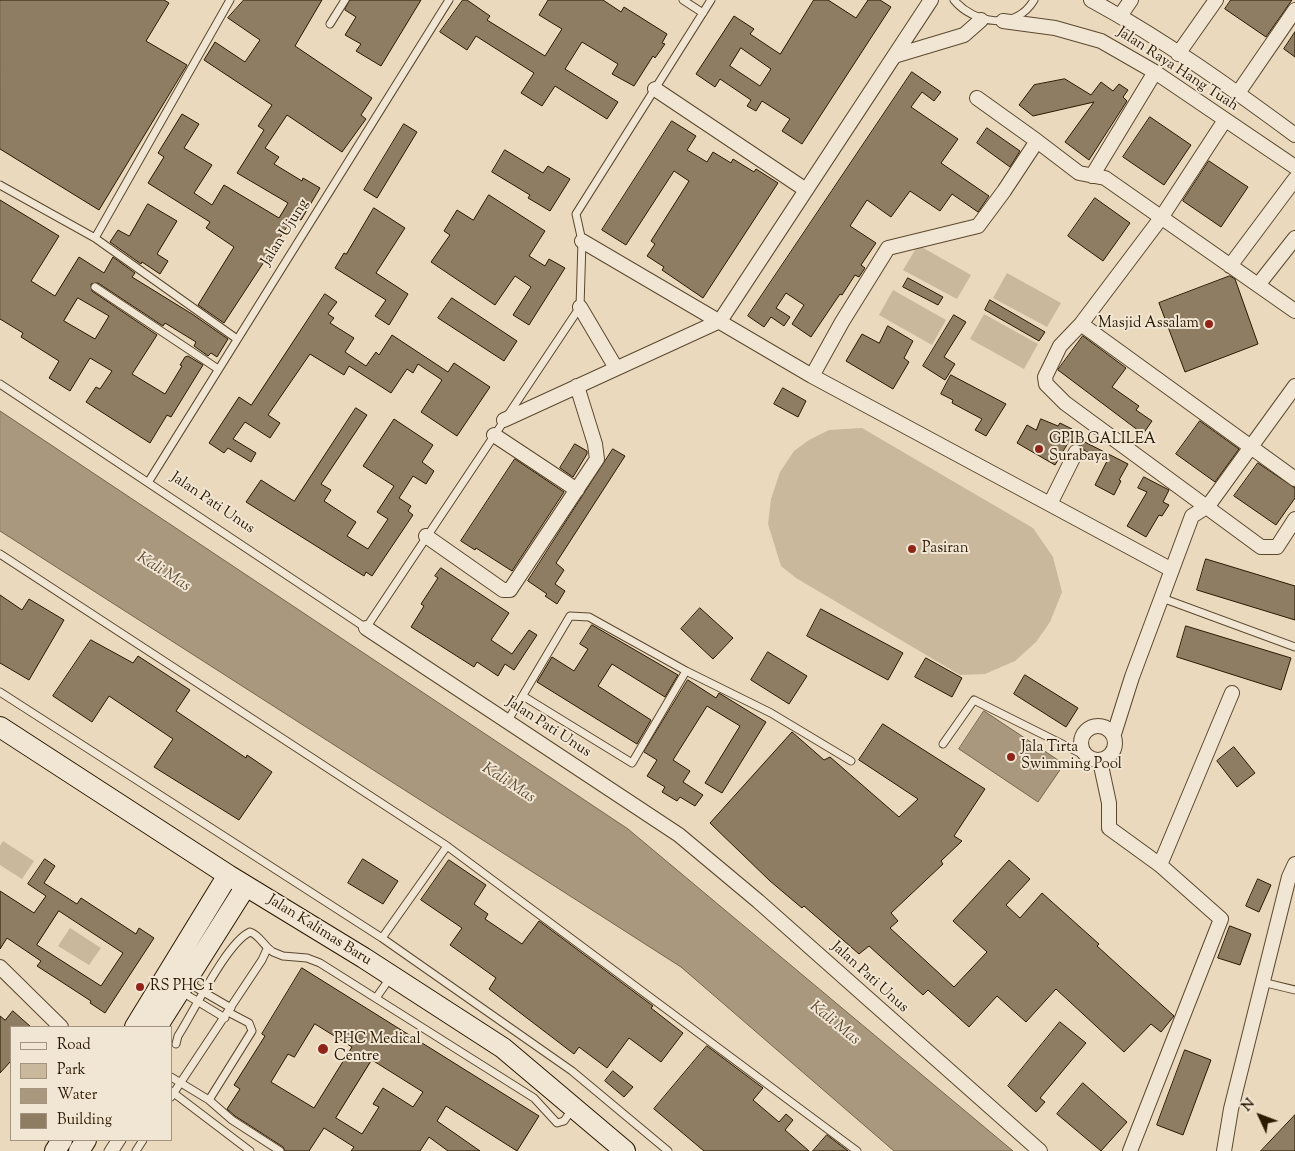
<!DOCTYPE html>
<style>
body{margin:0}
#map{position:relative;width:1295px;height:1151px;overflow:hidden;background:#ead9bd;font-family:"Sorts Mill Goudy",serif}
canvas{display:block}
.legend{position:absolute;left:10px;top:1026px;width:162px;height:115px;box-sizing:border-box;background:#f1e6d4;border:1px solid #a2947f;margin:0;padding:6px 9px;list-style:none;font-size:15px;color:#2b1900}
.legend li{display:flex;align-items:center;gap:10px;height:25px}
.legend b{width:25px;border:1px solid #a2947f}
.north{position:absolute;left:1235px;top:1091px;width:50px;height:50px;-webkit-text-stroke:4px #f1e6d4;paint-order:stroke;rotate:313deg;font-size:14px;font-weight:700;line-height:20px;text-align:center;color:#2b1900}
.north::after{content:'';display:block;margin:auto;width:18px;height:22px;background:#2b1900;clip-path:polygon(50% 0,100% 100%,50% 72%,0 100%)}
</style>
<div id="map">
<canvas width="1295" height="1151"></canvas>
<ul class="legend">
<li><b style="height:6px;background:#f1e6d4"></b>Road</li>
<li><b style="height:14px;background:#cab89d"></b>Park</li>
<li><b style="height:14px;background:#a9987d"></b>Water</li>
<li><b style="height:14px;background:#8e7d62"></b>Building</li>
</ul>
<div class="north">N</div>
</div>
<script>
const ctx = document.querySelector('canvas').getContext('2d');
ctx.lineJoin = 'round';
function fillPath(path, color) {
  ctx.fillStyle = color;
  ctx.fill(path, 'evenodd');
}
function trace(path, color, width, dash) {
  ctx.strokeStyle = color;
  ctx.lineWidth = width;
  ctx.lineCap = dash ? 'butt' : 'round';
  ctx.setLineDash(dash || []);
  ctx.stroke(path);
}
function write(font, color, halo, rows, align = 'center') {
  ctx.font = font + ' "Sorts Mill Goudy",serif';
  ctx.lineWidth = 4;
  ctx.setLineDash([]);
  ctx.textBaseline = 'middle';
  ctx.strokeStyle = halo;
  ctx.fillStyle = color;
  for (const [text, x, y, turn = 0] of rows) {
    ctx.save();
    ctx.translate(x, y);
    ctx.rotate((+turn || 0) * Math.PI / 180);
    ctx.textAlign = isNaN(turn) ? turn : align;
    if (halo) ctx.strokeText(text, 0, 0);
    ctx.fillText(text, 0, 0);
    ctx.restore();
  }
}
fillPath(new Path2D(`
 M918,245l53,30 -14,24 -54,-29z
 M1007,273l54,30 -14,24 -54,-29z
 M893,290l53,30 -14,25 -53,-30z
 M984,314l54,30 -14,25 -54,-30z
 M862,428l171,100 20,29 9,35 -12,30 -14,20 -21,19 -30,13 -25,1 -164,-97 -15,-12 -13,-42 3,-25 9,-27 14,-21 15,-11 20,-10z
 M3,841l31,20 -12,18 -22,-14v-19z
 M70,928l31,20 -12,17 -31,-19z`), '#cab89d');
const water = new Path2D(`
 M0,411l628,418 385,322h-119l-213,-184 -681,-436z
 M984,711l80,53 -26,38 -79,-53z`);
fillPath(water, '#a9987d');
trace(water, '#77654b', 1);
const building = new Path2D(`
 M0,0h164l5,3 -23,38 41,24 -88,145 -99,-61z
 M244,0h78l-27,46 77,52 -11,17 5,4 -24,33 -55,-37 -22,33 14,9 -5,7 28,17 1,-3 17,10 -19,32 -7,-4 -70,107 -26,-18 36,-58 -28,-19 4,-6 -62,-39 16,-26 -6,-4 24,-39 17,10 -15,24 28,17 -18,28 18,12 12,-20 55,33 9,-15 -51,-30 27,-43 -6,-4 14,-21 -68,-45 11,-18 30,20 15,-22 -32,-22z
 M350,0h71l-40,66 -25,-15 5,-7 -16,-9 11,-18 -11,-7z
 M463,0h4l23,16 -3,4 58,36 17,-27 -23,-14 9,-15h55l18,12 3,-5 43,27 -5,9 3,1 -10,14 -2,-2 -19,30 -22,-12 6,-10 -36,-22 -17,27 53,33 -11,17 -52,-33 -13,20 -21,-13 13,-20 -58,-37 -9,14 -27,-18z
 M814,0h14l28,18 12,-18h12l11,7 -89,137 -20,-13 8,-12 -28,-18 -6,10 -9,-5 4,-6 -31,-21 -5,8 -19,-13 38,-58 20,13 -4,5 30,20zM741,48l30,21 -11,17 -30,-20z
 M1231,0h61l-26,37 -41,-28z
 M1295,32v25l-11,-8z
 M912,72l29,20 -7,9 -12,-9 -11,15 47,32 -17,24 48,33 -11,16 -26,-18 -12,17 -30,-20 -19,26 -24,-17 -17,26 26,17 -15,22 4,3 -6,9 -4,-2 -13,20 -2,-1 -29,43 -19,-13 12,-19 -18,-12 -10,15 14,9 -6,9 -13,-9 -7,10 -16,-11z
 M1065,79l26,16 10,-13 12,9 6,-7 9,6 -5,7 4,4 -38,59 -24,-18 29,-40 -61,14 -14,-11 15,-20z
 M1150,117l41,28 -27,40 -41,-28z
 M672,121l24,15 -9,14 20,12 6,-10 18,11 2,-4 21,13 2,-3 22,14 -75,115 -41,-28 2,-3 -17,-11 8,-12 -4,-3 38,-60 -15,-10 -48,74 -24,-15z
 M404,124l13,8 -40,66 -13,-8z
 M987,128l33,23 -10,16 -33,-24z
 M505,150l38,23 5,-7 22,13 -20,32 -22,-13 2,-3 -38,-23z
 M1209,161l39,26 -27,40 -38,-26z
 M489,195l56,36 -16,25 16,10 4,-7 16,9 -36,57 -16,-10 18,-28 -16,-11 -20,29 -64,-43 19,-27 -6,-4 13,-21 16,10z
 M1095,198l35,25 -27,38 -35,-25z
 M0,200l59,36 -28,45 24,15 24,-39 25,16 9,-16 22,16 -3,4 60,37 36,25 -11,18 -6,-4 -3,3 -14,-10 2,-4 -31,-19 -2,3 -65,-43 -7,1 1,7 65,44 -25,39 33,20 17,-28 -2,-1 5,-8 3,-1 15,9 -32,52 -4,-2 -17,28 -64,-41 10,-15 4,2 12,-18 -22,-13 -20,33 -21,-13 10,-17 -38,-24 2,-4 -23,-14zM78,298l31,18 -14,23 -31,-18z
 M148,204l29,17 -20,33 11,7 -8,13 -18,-12 -1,2 -31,-22 8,-12 11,6z
 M374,208l31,20 -29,45 32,21 -19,31 -14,-9 11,-16 -51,-32 9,-15 2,1z
 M1230,276l5,3 23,65 -73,28 -26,-69z
 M908,278l35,19 -5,8 -35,-18z
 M325,294l12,8 -9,12 6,4 -4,5 24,15 -9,14 21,14 10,-14 3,3 13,-20 56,37 6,-9 36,24 -33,49 -36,-24 21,-32 -24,-16 -5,9 -6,-4 -16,24 -42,-27 -5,9 -34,-21 -42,61 12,8 -10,15 -25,-16 -12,17 23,14 -5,9 -23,-14 -4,5 -15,-10 30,-46 12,8z
 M452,298l65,43 -13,20 -66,-43z
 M990,300l55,32 -6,9 -54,-31z
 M954,315l12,7 -22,35 11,7 -10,16 -22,-14z
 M888,326l25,15 -9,17 5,4 -16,27 -47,-28 16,-27 17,9z
 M1083,336l43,32 -14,19 27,19 -3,4 16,11 -9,13 -85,-64z
 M951,375l55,29 -20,32 -11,-6 7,-11 -30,-16 1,-3 -12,-6z
 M783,388l23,13 -8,16 -24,-13z
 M356,408l11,7 -46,69 10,6 -7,11 32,21 -9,14 21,13 20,-30 -11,-7 17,-26 -31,-20 31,-47 39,26 -11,17 12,9 -8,13 -13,-8 -14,22 12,8 -3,5 5,4 -41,61 -6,-4 -2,4 -118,-74 15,-22 33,21z
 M1041,419l17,7 2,-3 12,6 -3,5 59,30 -9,16 2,1 -7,14 -19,-10 12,-24 -22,-10 -5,-7 -12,-1 -13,22 -38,-22 10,-18 9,5z
 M1200,421l39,28 -24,33 -39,-28z
 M575,444l12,7v3l-14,23 -13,-9z
 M613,449l12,7 -69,107 8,7 -9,14 10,7 -8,13 -12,-8 2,-2 -19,-13z
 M515,459l49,33 -52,79 -36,-23 -1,2 -14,-9z
 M1258,463l37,25v10l-19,27 -42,-29z
 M1144,477l25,13 -6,12 6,3 -7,11 -3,-1 -13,22 -19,-11 20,-34 -9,-4z
 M1206,559l89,27v34l-98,-30z
 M441,568l68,45 -18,27 21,14 17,-24 8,5 -23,35 -9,-6 -7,12 -21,-14 -3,5 -63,-40 13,-21 -3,-2 17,-26 -3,-2z
 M0,595l22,15 7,-11 35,21 -35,60 -29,-17z
 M700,608l33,30 -20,21 -32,-30z
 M821,609l82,44 -15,27 -81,-44z
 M592,625l86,50 -13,22 -53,-33 -14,22 53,34 -14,24 -100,-62 15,-25 22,14 14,-22 -8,-5z
 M1186,626l105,32 -10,32 -104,-33z
 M91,640l42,23 5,-7 52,34 -14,21 70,47 1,-3 25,17 -33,48 -85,-53 19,-28 -64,-43 -17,26 -39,-26z
 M768,652l39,24 -18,28 -38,-24z
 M926,658l36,20 -10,19 -37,-20z
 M1025,675l53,33 -12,19 -52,-33z
 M688,680l28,18 3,-5 47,29 -44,71 -17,-10 35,-57 -33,-20 -34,54 17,11 -7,11 20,13 -8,11 -15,-9 -3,4 -15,-9 3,-5 -18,-11 10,-16 -13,-8z
 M883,724l102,65 -31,47 8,5 -21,20 2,3 -52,49 7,8 -8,7 64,59 33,-35 -34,-31 56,-61 21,19 -24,26 14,13 22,-25 57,51 -2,2 77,70 -13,16 -10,-8 -27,28 -68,-63 -30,33 -29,-26 -28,31 -41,-37 -5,5 -54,-49 -10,8 -55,-48 -2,2 -32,-27 -60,-58 82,-91 32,28 6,-3 69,60 19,-18 -59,-39z
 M1234,747l21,26 -18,14 -20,-26z
 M45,859l10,7 -11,17 33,21 4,-6 55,36 3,-6 15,10 -49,75 -15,-10 1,-2 -54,-35 4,-5 -34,-23 -7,11v-58l34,22 12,-17 -18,-12zM59,911l64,42 -22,33 -64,-41z
 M363,859l35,22 -15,23 -35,-21z
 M449,860l37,25 -12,19 14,10 -3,5 37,25 17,-23 114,85 -2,2 32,25 -22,29 -32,-24 -22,30 -28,-21 -5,7 -85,-65 7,-11 -46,-33 12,-17 -41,-28z
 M1258,879l13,6 -12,27 -13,-6z
 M1230,926l21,8 -11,31 -22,-7z
 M302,968l237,148 -22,35 -71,-45 -9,15 43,30h-32l-19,-14 -9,14h-69l3,-4 -30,-19 -15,23h-24l-2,-4 -48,-31 -8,-7 13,-20 -6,-4 31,-49 -3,-2zM315,1024l37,23 -38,61 -43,-26 17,-28 6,3zM372,1060l51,32 -10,15 -30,-19 -10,16 6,3 -17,27 -26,-16z
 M13,1011l18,16h-20v34l-11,12v-57l5,4z
 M1060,1022l26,21 -46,55 5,4 -9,10 -28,-26z
 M707,1046l56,42 -10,12 26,22 7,-8 7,6 -8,10 24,21h-105l-50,-42z
 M1185,1050l26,10 -28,75 -26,-10z
 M613,1071l20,16 -9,10 -19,-16z
 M1083,1083l44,39 -26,29 -44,-37z
 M1295,1115v36h-34z
 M827,1135l21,16h-35z`);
fillPath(building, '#8e7d62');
trace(building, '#2b1900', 1);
const lane = new Path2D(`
 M683,0l20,13
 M954,0c20,24 62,31 80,0
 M330,24l15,-24
 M0,185l95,53 135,-238
 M95,238l142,101
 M95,287l123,82
 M0,384l366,244 214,-321 2,-66 -6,-27 135,-214
 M149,481l300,-481
 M0,554l447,292 410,305
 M1162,598l133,49
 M0,692l382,246 190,133 96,80
 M523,696l109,67 54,-92
 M507,722l63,-106 19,1 97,54 85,42 80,48
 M943,744l31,-44 110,55
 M382,938l65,-92
 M1262,982l33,8
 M188,983l43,25
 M182,992l43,26
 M376,998l14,-20
 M176,1044l2,-8c15,-23 49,-94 72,-104 10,3 14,15 23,20l10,4 24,2 13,5 214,135 23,25 7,-2 9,-13
 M171,1077l38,23 23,20 48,31
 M171,1091l79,60
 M171,1097l91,-137 5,-11
 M209,1100l43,-69 -3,-8 -21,-11
 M108,1151l7,-11
 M115,1151l7,-11
 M136,1151l7,-11`);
const street = new Path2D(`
 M1091,0c72,39 139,87 204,135
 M1120,16l11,-16
 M1003,21l52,7 46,13 54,31 140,95
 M1178,54l38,-54
 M894,56l70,-21 17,-15
 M655,89l151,101
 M1238,93l57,-83
 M977,98l60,43
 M1225,120l-64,98 -80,106 -21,22 -15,31 1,7 19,19 196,144h16l18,-28
 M1092,176l63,-104
 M582,241l230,135 30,-54 46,-74 90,-22 26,-35 33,-50 42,32 26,5 190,133
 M1230,266l65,-87
 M1258,285l37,-47
 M580,307l36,61
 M1081,324l214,155
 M812,376l360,194
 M504,420l216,-99 211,-321
 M494,435l83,55
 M1050,504l26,-52
 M426,536l77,54h7l87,-131 -2,-15 -18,-58
 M366,628l313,207 79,66 282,250
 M1081 743a17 17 0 1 1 34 0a17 17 0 1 1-34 0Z
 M1114,734l18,-57 60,-161 16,-10 87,-120
 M1100,761l9,42v25l51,37 61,54 -91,232
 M1160,865l72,-172
 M0,967l61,60
 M1224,1151l7,-42 58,-232 6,-13`);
const secondary = new Path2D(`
 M0,727l228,148 136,83 139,90 122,103
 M135,1027l93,-152
 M157,1027l89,-141
 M55,1151l7,-11
 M79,1151l7,-11`);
trace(lane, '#5b492f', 9);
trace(street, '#5b492f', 16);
trace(secondary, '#2b1900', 22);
trace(lane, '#f1e6d4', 7);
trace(street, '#f1e6d4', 14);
trace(secondary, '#f1e6d4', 20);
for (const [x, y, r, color] of [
 [1209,324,5,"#8f2418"],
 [1039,449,5,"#8f2418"],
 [912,549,5,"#8f2418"],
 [1011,757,5,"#8f2418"],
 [140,987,5,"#8f2418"],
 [323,1049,6,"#8f2418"]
]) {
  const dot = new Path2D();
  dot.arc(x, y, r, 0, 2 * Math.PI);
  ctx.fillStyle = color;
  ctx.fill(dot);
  trace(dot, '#f1e6d4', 2);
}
write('15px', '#2b1900', '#f1e6d4', [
 ["Jalan Raya Hang Tuah",1177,70,33],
 ["Jalan Ujung",286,233,-58],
 ["Jalan Pati Unus",212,504,34],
 ["Jalan Pati Unus",548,728,33],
 ["Jalan Kalimas Baru",319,931,32],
 ["Jalan Pati Unus",869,978,42]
]);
write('15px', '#2b1900', '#f1e6d4', [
 ["Masjid Assalam",1199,324,"right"],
 ["GPIB GALILEA",1049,440],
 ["Surabaya",1049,457],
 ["Pasiran",922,549],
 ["Jala Tirta",1021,748],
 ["Swimming Pool",1021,765],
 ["RS PHC 1",150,987],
 ["PHC Medical",334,1040],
 ["Centre",334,1057]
], 'left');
write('italic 16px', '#5d4c32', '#f1e6d4', [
 ["Kali Mas",163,573,32],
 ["Kali Mas",508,784,33],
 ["Kali Mas",834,1024,39]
]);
</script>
